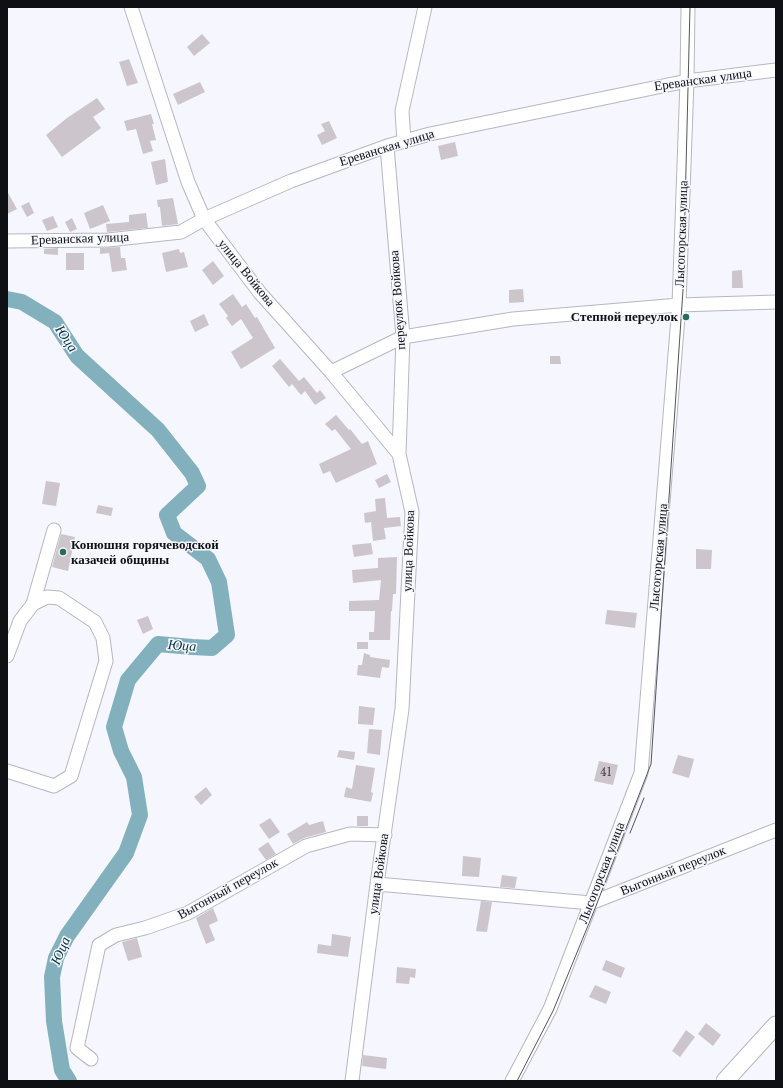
<!DOCTYPE html>
<meta charset="utf-8">
<style>
body{margin:0}
#map{position:relative;width:783px;height:1088px;overflow:hidden;background:#f5f6fe;font-family:"Libre Baskerville",serif}
canvas{display:block}
.frame{position:absolute;inset:0;border:8px solid #0f1013;pointer-events:none}
</style>
<div id="map">
<canvas width="783" height="1088"></canvas>
<div class="frame"></div>
</div>
<script>
const ctx = document.querySelector('canvas').getContext('2d');
ctx.lineJoin = 'round';
function trace(path, color, width, dash) {
  ctx.strokeStyle = color;
  ctx.lineWidth = width;
  ctx.lineCap = dash ? 'butt' : 'round';
  ctx.setLineDash(dash || []);
  ctx.stroke(path);
}
function fillPath(path, color) {
  ctx.fillStyle = color;
  ctx.fill(path, 'evenodd');
}
function write(font, color, halo, rows, align = 'center') {
  ctx.font = font + ' "Libre Baskerville",serif';
  ctx.lineWidth = 3;
  ctx.setLineDash([]);
  ctx.textBaseline = 'middle';
  ctx.strokeStyle = halo;
  ctx.fillStyle = color;
  for (const [text, x, y, turn = 0] of rows) {
    ctx.save();
    ctx.translate(x, y);
    ctx.rotate((+turn || 0) * Math.PI / 180);
    ctx.textAlign = isNaN(turn) ? turn : align;
    if (halo) ctx.strokeText(text, 0, 0);
    ctx.fillText(text, 0, 0);
    ctx.restore();
  }
}
trace(new Path2D(`
 M7,299l15,3 33,20 22,34 81,74 34,43 6,13 -31,29 7,18 34,26 11,23 8,53 -15,13 -20,-1 -34,-3 -30,36 -14,47 7,24 13,26 6,38 -14,38 -59,83 -11,22 -4,19 2,44 8,49 7,11`), '#82b0bc', 16);
fillPath(new Path2D(`
 M202,34l8,9 -16,13 -7,-9z
 M129,59l9,24 -11,3 -8,-24z
 M200,82l5,10 -27,13 -5,-11z
 M97,98l8,11 -12,8 8,11 -39,29 -16,-22 21,-17z
 M151,114l3,10h-2l4,16 -6,1 3,10 -10,3 -7,-25 -9,2 -3,-10z
 M329,121l8,17 -15,7 -5,-10 8,-4 -4,-7z
 M455,142l3,14 -17,4 -3,-14z
 M165,159l3,23 -12,3 -5,-23z
 M7,191l10,18 -10,5z
 M173,198l5,26 -16,2 -2,-19h-2l-1,-7z
 M29,202l5,11 -7,4 -6,-11z
 M103,205l7,16 -20,8 -6,-16z
 M146,213l2,15 -41,4 -1,-8 23,-2v-7z
 M53,216l5,11 -11,4 -5,-11z
 M72,218l5,11 -7,3 -5,-10z
 M120,247l1,11h4l2,12 -15,2 -3,-19 -9,1v-6z
 M58,248v7l-14,-1v-5z
 M179,249l1,4 4,-1 4,15 -22,5 -4,-19z
 M66,253h18v17h-18z
 M213,261l11,15 -11,9 -11,-15z
 M742,270l1,18h-11v-17z
 M523,289l1,13 -15,1v-13z
 M233,294l9,13 4,-3 9,14 2,-1 18,31 -34,21 -10,-17 22,-14 -12,-19 -9,7 -6,-8 2,-2 -9,-12z
 M204,314l5,11 -14,7 -5,-11z
 M550,356h10l1,8h-11z
 M280,359l19,22 5,-4 13,16 3,-3 6,8 -11,7 -10,-14 -4,4 -9,-11 -3,3 -17,-21z
 M336,415l13,15 1,-1 12,15 6,-3 9,23 -41,19 -6,-12 -7,3 -4,-10 32,-15 -16,-20 -3,2 -7,-7z
 M387,474l4,8 -12,6 -4,-8z
 M46,481l14,2 -4,23 -14,-2z
 M385,498l2,20 13,-1 1,9 -17,2 2,11 -13,2 -2,-19 -6,1 -1,-10 12,-2 -1,-12z
 M98,505l15,3 -2,8 -15,-3z
 M61,534l14,3 -7,34 -16,-4z
 M371,543l2,11 -19,3 -2,-12z
 M696,549l16,1 -1,19h-15z
 M397,557l-1,37h-3l-1,17h-1l-1,29h-21v-8h5l1,-21h-26v-10l30,-1 2,-20 -28,3 -1,-13 26,-2v-10z
 M607,610l30,3 -2,15 -30,-4z
 M148,616l5,13 -10,5 -6,-14z
 M357,642h11v7h-11z
 M364,653l6,2v2l20,3 -1,8 -7,-1 -2,11 -23,-3 1,-10h4z
 M359,706l16,2 -2,17 -15,-1z
 M369,729l13,1 -2,25 -13,-2z
 M339,750l16,2 -1,8 -17,-3z
 M678,755l16,4 -5,19 -17,-5z
 M599,761l19,4 -5,20 -19,-4z
 M356,765l19,3 -4,24 2,1 -2,9 -27,-5 2,-10 6,2z
 M206,787l6,8 -11,10 -7,-8z
 M357,816h11v10h-11z
 M270,818l10,14 -11,7 -10,-14z
 M323,821l3,11 -22,6 -11,6 -6,-10 20,-12 2,3z
 M268,842l8,12 -10,6 -8,-11z
 M463,856l18,2 -2,19 -17,-1z
 M502,875l15,2 -2,11 -15,-1z
 M481,901l11,1 -5,30 -11,-1z
 M213,908l5,13 -9,4 6,15 -9,4 -10,-26z
 M332,934l19,3 -3,20 -31,-4 1,-9 13,2z
 M137,938l5,19 -14,4 -6,-19z
 M606,960l19,8 -4,10 -19,-8z
 M397,967l19,2 -1,9 -5,-1 -1,7 -13,-1z
 M595,985l16,7 -5,12 -17,-7z
 M706,1023l15,12 -8,11 -15,-12z
 M686,1030l9,7 -15,20 -8,-6z
 M363,1055l24,3 -1,11 -24,-3z`), '#cdc5cc');
const minor = new Path2D(`
 M131,7l57,175 16,37 56,74 71,79 68,82 13,58 -10,197 -25,175 -25,197
 M404,141l-2,-30 23,-104
 M387,146l16,191 -4,117
 M7,241l101,-1 73,-8 23,-13 87,-38 96,-35 43,-12 257,-53 89,-11
 M331,372l72,-35 110,-18 166,-14 97,-3
 M33,604l21,-74
 M7,656l13,-35 13,-17 14,-7 12,1 36,24 8,16 3,23 -35,115 -17,10 -47,-15
 M377,884l214,19 185,-73
 M91,1059l-14,-11 22,-103 17,-10 29,-7 43,-15 118,-67 44,-12 35,1
 M512,1081l38,-72 91,-236 38,-468 8,-224 1,-74`);
const major = new Path2D(`
 M725,1081l51,-56`);
trace(minor, '#b6b7c0', 15);
trace(major, '#b6b7c0', 19);
trace(minor, '#fff', 13);
trace(major, '#fff', 17);
trace(new Path2D(`
 M630,833l14,-35
 M517,1081l36,-70 41,-100 57,-147 32,-474 7,-283`), '#545559', 1);
for (const [x, y, r, color] of [
 [686,317,4,"#2b6a57"],
 [63,552,4,"#2b6a57"]
]) {
  const dot = new Path2D();
  dot.arc(x, y, r, 0, 2 * Math.PI);
  ctx.fillStyle = color;
  ctx.fill(dot);
  trace(dot, '#f5f6fe', 1.5);
}
write('11px', '#3e3d41', null, [
 ["41",606,773]
]);
write('13px', '#0f1013', '#f5f6fe', [
 ["Ереванская улица",703,80,-8],
 ["Ереванская улица",387,148,-17],
 ["Лысогорская улица",682,234,-88],
 ["Ереванская улица",80,239,-2],
 ["улица Войкова",246,273,51],
 ["переулок Войкова",398,300,-94],
 ["улица Войкова",409,551,-88],
 ["Лысогорская улица",659,557,-85],
 ["Выгонный переулок",673,871,-22],
 ["Лысогорская улица",602,873,-69],
 ["улица Войкова",379,874,-82],
 ["Выгонный переулок",228,889,-29]
]);
write('bold 13px', '#0f1013', '#f5f6fe', [
 ["Степной переулок",678,317],
 ["Конюшня горячеводской",71,545,"left"],
 ["казачей общины",71,560,"left"]
], 'right');
write('italic 14px', '#05333d', '#f5f6fe', [
 ["Юца",66,339,56],
 ["Юца",182,646,4],
 ["Юца",61,951,-67]
]);
</script>
